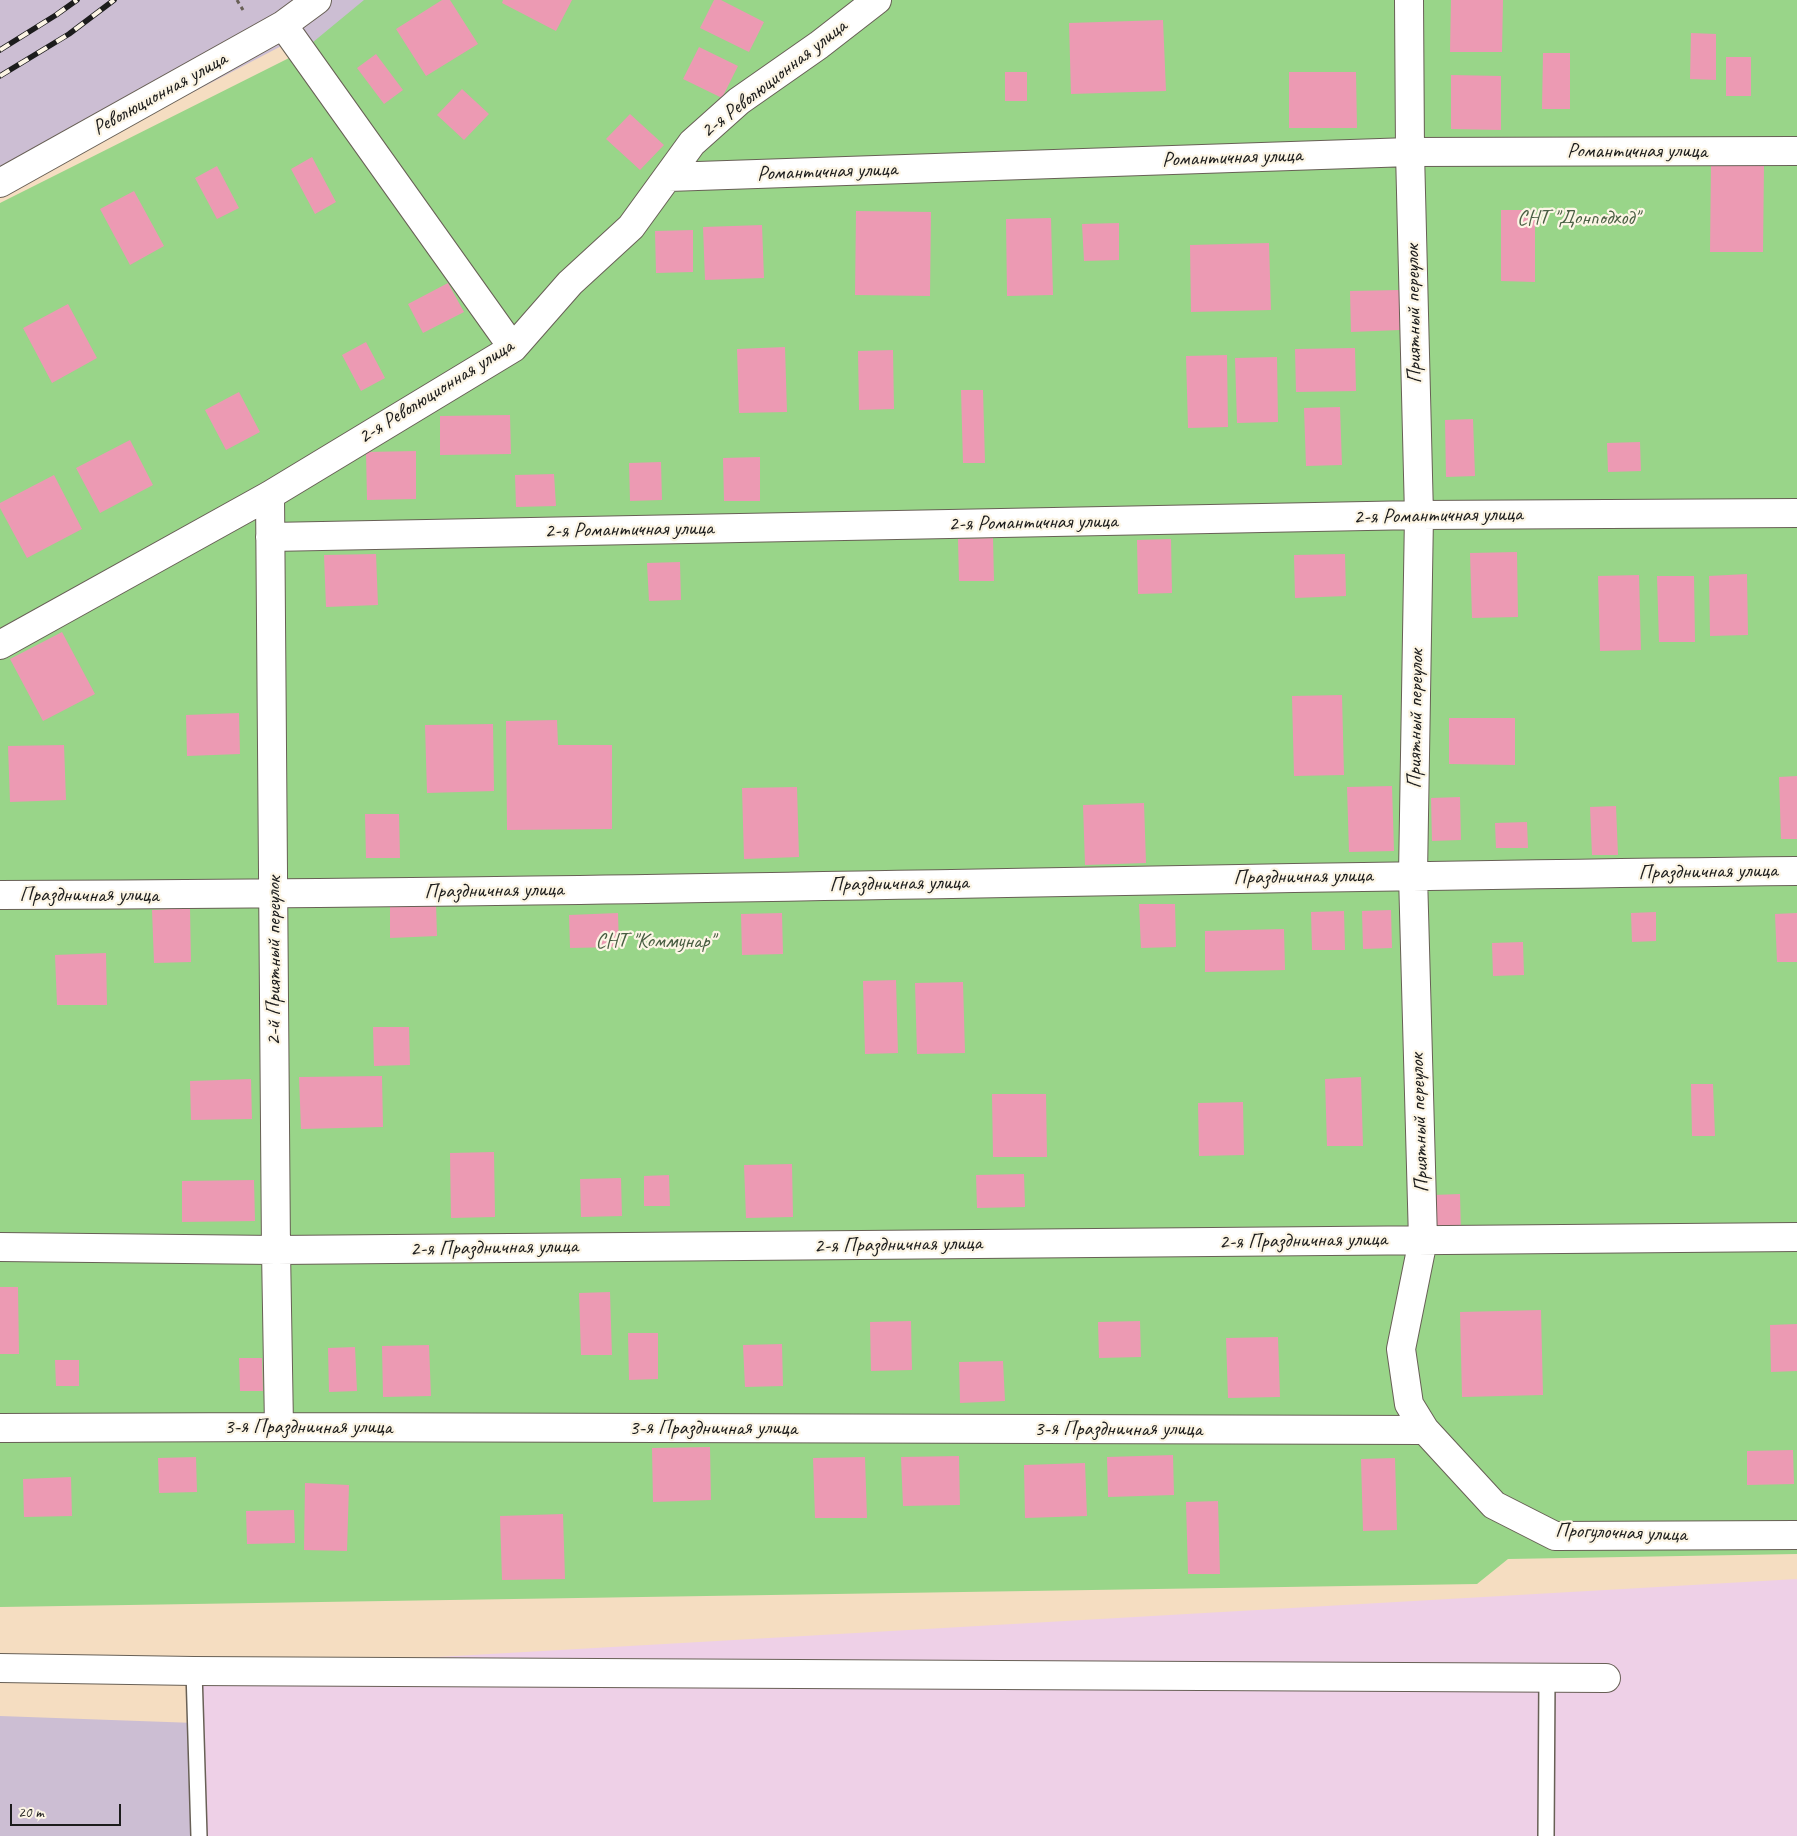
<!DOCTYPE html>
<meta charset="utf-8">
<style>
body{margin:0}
#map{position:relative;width:1797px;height:1836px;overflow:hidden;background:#f5ddc1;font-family:Caveat,sans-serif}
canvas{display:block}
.scale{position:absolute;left:10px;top:1804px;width:111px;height:22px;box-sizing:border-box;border:2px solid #1c1c1c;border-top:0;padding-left:6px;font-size:15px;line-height:18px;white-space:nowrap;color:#1c1c1c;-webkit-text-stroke:4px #fcf5e5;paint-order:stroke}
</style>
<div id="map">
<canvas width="1797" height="1836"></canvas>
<div class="scale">20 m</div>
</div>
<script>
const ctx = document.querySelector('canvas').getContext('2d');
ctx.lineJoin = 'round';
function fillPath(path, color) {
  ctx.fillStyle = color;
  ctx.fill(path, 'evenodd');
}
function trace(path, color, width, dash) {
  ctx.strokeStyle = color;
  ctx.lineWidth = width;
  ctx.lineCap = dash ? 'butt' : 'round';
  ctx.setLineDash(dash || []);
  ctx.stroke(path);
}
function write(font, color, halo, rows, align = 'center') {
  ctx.font = font + ' Caveat,sans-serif';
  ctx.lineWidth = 4.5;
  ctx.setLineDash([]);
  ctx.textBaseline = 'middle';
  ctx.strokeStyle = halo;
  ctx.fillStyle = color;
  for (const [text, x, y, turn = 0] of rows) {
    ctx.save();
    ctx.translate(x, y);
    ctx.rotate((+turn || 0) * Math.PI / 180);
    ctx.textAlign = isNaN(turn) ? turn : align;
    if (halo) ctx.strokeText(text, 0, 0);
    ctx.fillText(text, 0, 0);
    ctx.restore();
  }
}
fillPath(new Path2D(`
 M1797,1579v257h-1598l-5,-165z`), '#eed0e7');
fillPath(new Path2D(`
 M0,0h407l-91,62 -25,-21 -291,152z
 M0,1716l195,7v113h-195z`), '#ccbed3');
fillPath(new Path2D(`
 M364,0h1433v1554l-289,5 -31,25 -1477,23v-1404l301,-151z`), '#99d589');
fillPath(new Path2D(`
 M442,0h8l28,44 -52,32 -30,-47z
 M503,0h69l-16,31 -54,-28z
 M714,0h7l43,22 -15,30 -49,-24z
 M1451,0h52l-1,52h-52z
 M1163,20l3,71 -95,3 -2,-71z
 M1691,33l25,1v46l-26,-1z
 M699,47l39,19 -16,32 -39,-19z
 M1543,53h27v56h-28z
 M376,54l27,36 -19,14 -27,-36z
 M1726,57h25v39h-25z
 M1005,72h22v29h-22z
 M1289,72h67l1,56h-68z
 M1451,75l50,1v54l-50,-1z
 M462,89l27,25 -25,26 -27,-25z
 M630,114l34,31 -24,25 -34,-31z
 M312,157l24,45 -21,12 -24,-45z
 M1711,164h53l-1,88h-53z
 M217,166l22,42 -22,11 -22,-41z
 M134,191l30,55 -34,19 -30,-56z
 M1501,210h34v72l-34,-1z
 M856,211l75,1 -1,84 -75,-1z
 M1051,218l2,77 -46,1 -1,-77z
 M1119,223v37l-35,1 -2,-37z
 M762,225l2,53 -59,2 -2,-53z
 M693,230v42l-37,1 -1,-42z
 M1269,243l2,67 -80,2 -1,-67z
 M448,283l16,29 -41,21 -15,-29z
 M1399,290l1,40 -49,2 -1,-41z
 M68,304l29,54 -45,25 -29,-55z
 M366,342l19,36 -24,13 -19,-36z
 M785,347l2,65 -48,1 -2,-64z
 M1355,348l1,43 -60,1 -1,-43z
 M893,350l1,59 -35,1 -1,-59z
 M1227,355l1,72 -40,1 -2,-72z
 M1277,357l1,65 -41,1 -2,-65z
 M961,390h22l2,73h-22z
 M239,392l21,40 -34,18 -21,-40z
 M1340,407l2,58 -36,1 -2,-58z
 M510,415l1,39 -71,1v-39z
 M1473,419l2,57 -29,1 -1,-57z
 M130,440l23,45 -53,28 -24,-45z
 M1640,442l1,29 -33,1 -1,-29z
 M416,451v48l-49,1 -1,-48z
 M760,457v44h-36l-1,-43z
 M661,462l1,38 -32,1 -1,-38z
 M554,474l2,32 -40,1 -1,-32z
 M54,475l28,54 -55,29 -27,-50v-5z
 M993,538l1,43h-35l-1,-42z
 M1171,539l1,54 -34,1 -1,-54z
 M1517,552l1,65 -46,1 -2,-65z
 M376,554l2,51 -52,2 -2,-52z
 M1345,554l1,42 -51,2 -1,-43z
 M680,562l1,38 -32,1 -2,-38z
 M1747,574l1,61 -38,1 -1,-60z
 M1639,575l2,75 -41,1 -2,-75z
 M1657,576h37l1,66h-36z
 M62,632l33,62 -52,27 -33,-62z
 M1342,695l2,80 -50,1 -2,-80z
 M239,713l1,41 -53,2 -1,-41z
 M1449,718h66v47l-66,-1z
 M557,720l1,25h54v84l-105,1 -1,-109z
 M493,724l1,67 -67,2 -2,-68z
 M64,745l2,55 -56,2 -2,-56z
 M1797,776v63h-16l-2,-62z
 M1392,786l2,65 -45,1 -2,-65z
 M797,787l2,70 -55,2 -2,-71z
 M1460,797l1,43 -29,1 -1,-43z
 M1144,803l2,60 -61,2 -2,-60z
 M1616,806l2,49h-26l-2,-48z
 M365,814h34l1,44h-34z
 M1527,822l1,26h-32l-1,-25z
 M436,903l1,33 -47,2v-34z
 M1139,904h36l1,43 -35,1z
 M190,908l1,54 -37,1 -2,-53z
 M1391,910l1,38 -29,1 -1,-38z
 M1344,911l1,39h-33l-1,-38z
 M1656,912v29l-24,1 -1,-29z
 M618,913l1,34 -49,1 -1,-33z
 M782,913l1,41 -41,1 -1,-41z
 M1797,913v49h-20l-2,-48z
 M1284,929l1,41 -80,2v-41z
 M1523,942l1,33 -31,1 -1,-33z
 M106,953l1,52h-50l-2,-50z
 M896,980l2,73 -33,1 -2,-73z
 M963,982l2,71 -48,1 -2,-71z
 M373,1027h36l1,38 -36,1z
 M382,1076l1,51 -82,2 -2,-52z
 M1361,1077l2,69h-36l-2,-67z
 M251,1079l1,40 -61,1 -1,-39z
 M1691,1084h22l2,52h-23z
 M992,1094h54l1,63h-54z
 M1243,1102l1,53 -45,1 -1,-53z
 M494,1152l1,65 -44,1 -1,-65z
 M792,1164l1,53 -47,1 -2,-53z
 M1024,1174l1,33 -48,1 -1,-33z
 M669,1175l1,31h-26v-30z
 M621,1178l1,38 -41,1 -1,-38z
 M254,1180l1,41 -73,1v-41z
 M1460,1194l1,38 -27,1 -1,-38z
 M0,1287h18l1,67h-19z
 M610,1292l2,63h-31l-2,-62z
 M1541,1310l2,85 -81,2 -2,-85z
 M911,1321l1,49 -41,1 -1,-49z
 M1140,1321l1,36 -42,1 -1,-36z
 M1797,1324v47l-26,1 -1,-47z
 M628,1333h30v46l-29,1z
 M1278,1337l2,60 -52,1 -2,-60z
 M782,1344l1,42 -38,1 -2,-42z
 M429,1345l2,51 -48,1 -1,-51z
 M355,1347l2,44 -28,1 -1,-44z
 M239,1358h23l1,33h-23z
 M55,1360h24v26h-23z
 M1003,1361l2,40 -45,2 -1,-41z
 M710,1447l1,53 -58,2 -1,-54z
 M1793,1450l1,34 -47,1v-34z
 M1173,1455l1,40 -66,2 -1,-40z
 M959,1456l1,49 -57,1 -2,-49z
 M196,1457l1,35 -38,1 -1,-35z
 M865,1457l2,61h-52l-2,-60z
 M1395,1458l2,72 -34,1 -2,-72z
 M1085,1463l2,53 -62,2 -1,-53z
 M71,1477l1,39 -48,1 -1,-38z
 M305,1483l44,2 -2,66 -43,-1z
 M1218,1501l2,73h-32l-2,-72z
 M294,1510l1,33 -48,1 -1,-33z
 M563,1514l2,65 -63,1 -2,-64z`), '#ec9ab3');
const lane = new Path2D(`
 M194,1671l5,165
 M1546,1836l1,-158`);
const street = new Path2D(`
 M1409,0l1,152 9,363 -6,360 10,365 -22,109 8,55 16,26 69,75 61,31 242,-1
 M283,25l230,323
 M668,177l742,-25 387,-1
 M0,183l258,-144 25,-14 34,-25
 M270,495l6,755 3,177
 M270,537l1149,-22 378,-2
 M0,645l270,-150 243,-147 57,-65 61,-56 61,-84 47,-42 80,-56 58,-45
 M0,895c599,-1 1198,-18 1797,-24
 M0,1247l276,3 1521,-13
 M0,1428l279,-1 1146,3
 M0,1668l194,3 1412,7`);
trace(lane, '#686056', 18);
trace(street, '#686056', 30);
trace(new Path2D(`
 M237,0l6,10`), '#686056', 3, [4, 4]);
trace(lane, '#fff', 15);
trace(street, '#fff', 28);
const rail = new Path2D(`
 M0,50l56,-35 21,-15
 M0,76l69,-42 45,-34`);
trace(rail, '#1c1c1c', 5.5);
trace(rail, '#fcf5e5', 4, [11]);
write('21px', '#1c1c1c', '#fcf5e5', [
 ["2-я Революционная улица",774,79,-38],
 ["Революционная улица",160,94,-29],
 ["Романтичная улица",1637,151],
 ["Романтичная улица",1232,158,-2],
 ["Романтичная улица",827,172,-2],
 ["Приятный переулок",1414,314,-91],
 ["2-я Революционная улица",436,392,-32],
 ["2-я Романтичная улица",1438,516,-1],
 ["2-я Романтичная улица",1033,523,-1],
 ["2-я Романтичная улица",629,530,-1],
 ["Приятный переулок",1416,719,-89],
 ["Праздничная улица",1708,872,-1],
 ["Праздничная улица",1303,877,-1],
 ["Праздничная улица",899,884,-1],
 ["Праздничная улица",494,891,-1],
 ["Праздничная улица",89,895],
 ["2-й Приятный переулок",274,961,-90],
 ["Приятный переулок",1420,1123,-92],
 ["2-я Праздничная улица",1303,1241,-1],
 ["2-я Праздничная улица",898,1245,-1],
 ["2-я Праздничная улица",494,1248,-1],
 ["3-я Праздничная улица",308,1427],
 ["3-я Праздничная улица",713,1428],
 ["3-я Праздничная улица",1118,1429],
 ["Прогулочная улица",1621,1533,2]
]);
write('21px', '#485d42', '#fcf5e5', [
 ["СНТ \"Донподход\"",1578,218],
 ["СНТ \"Коммунар\"",655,941]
]);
</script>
